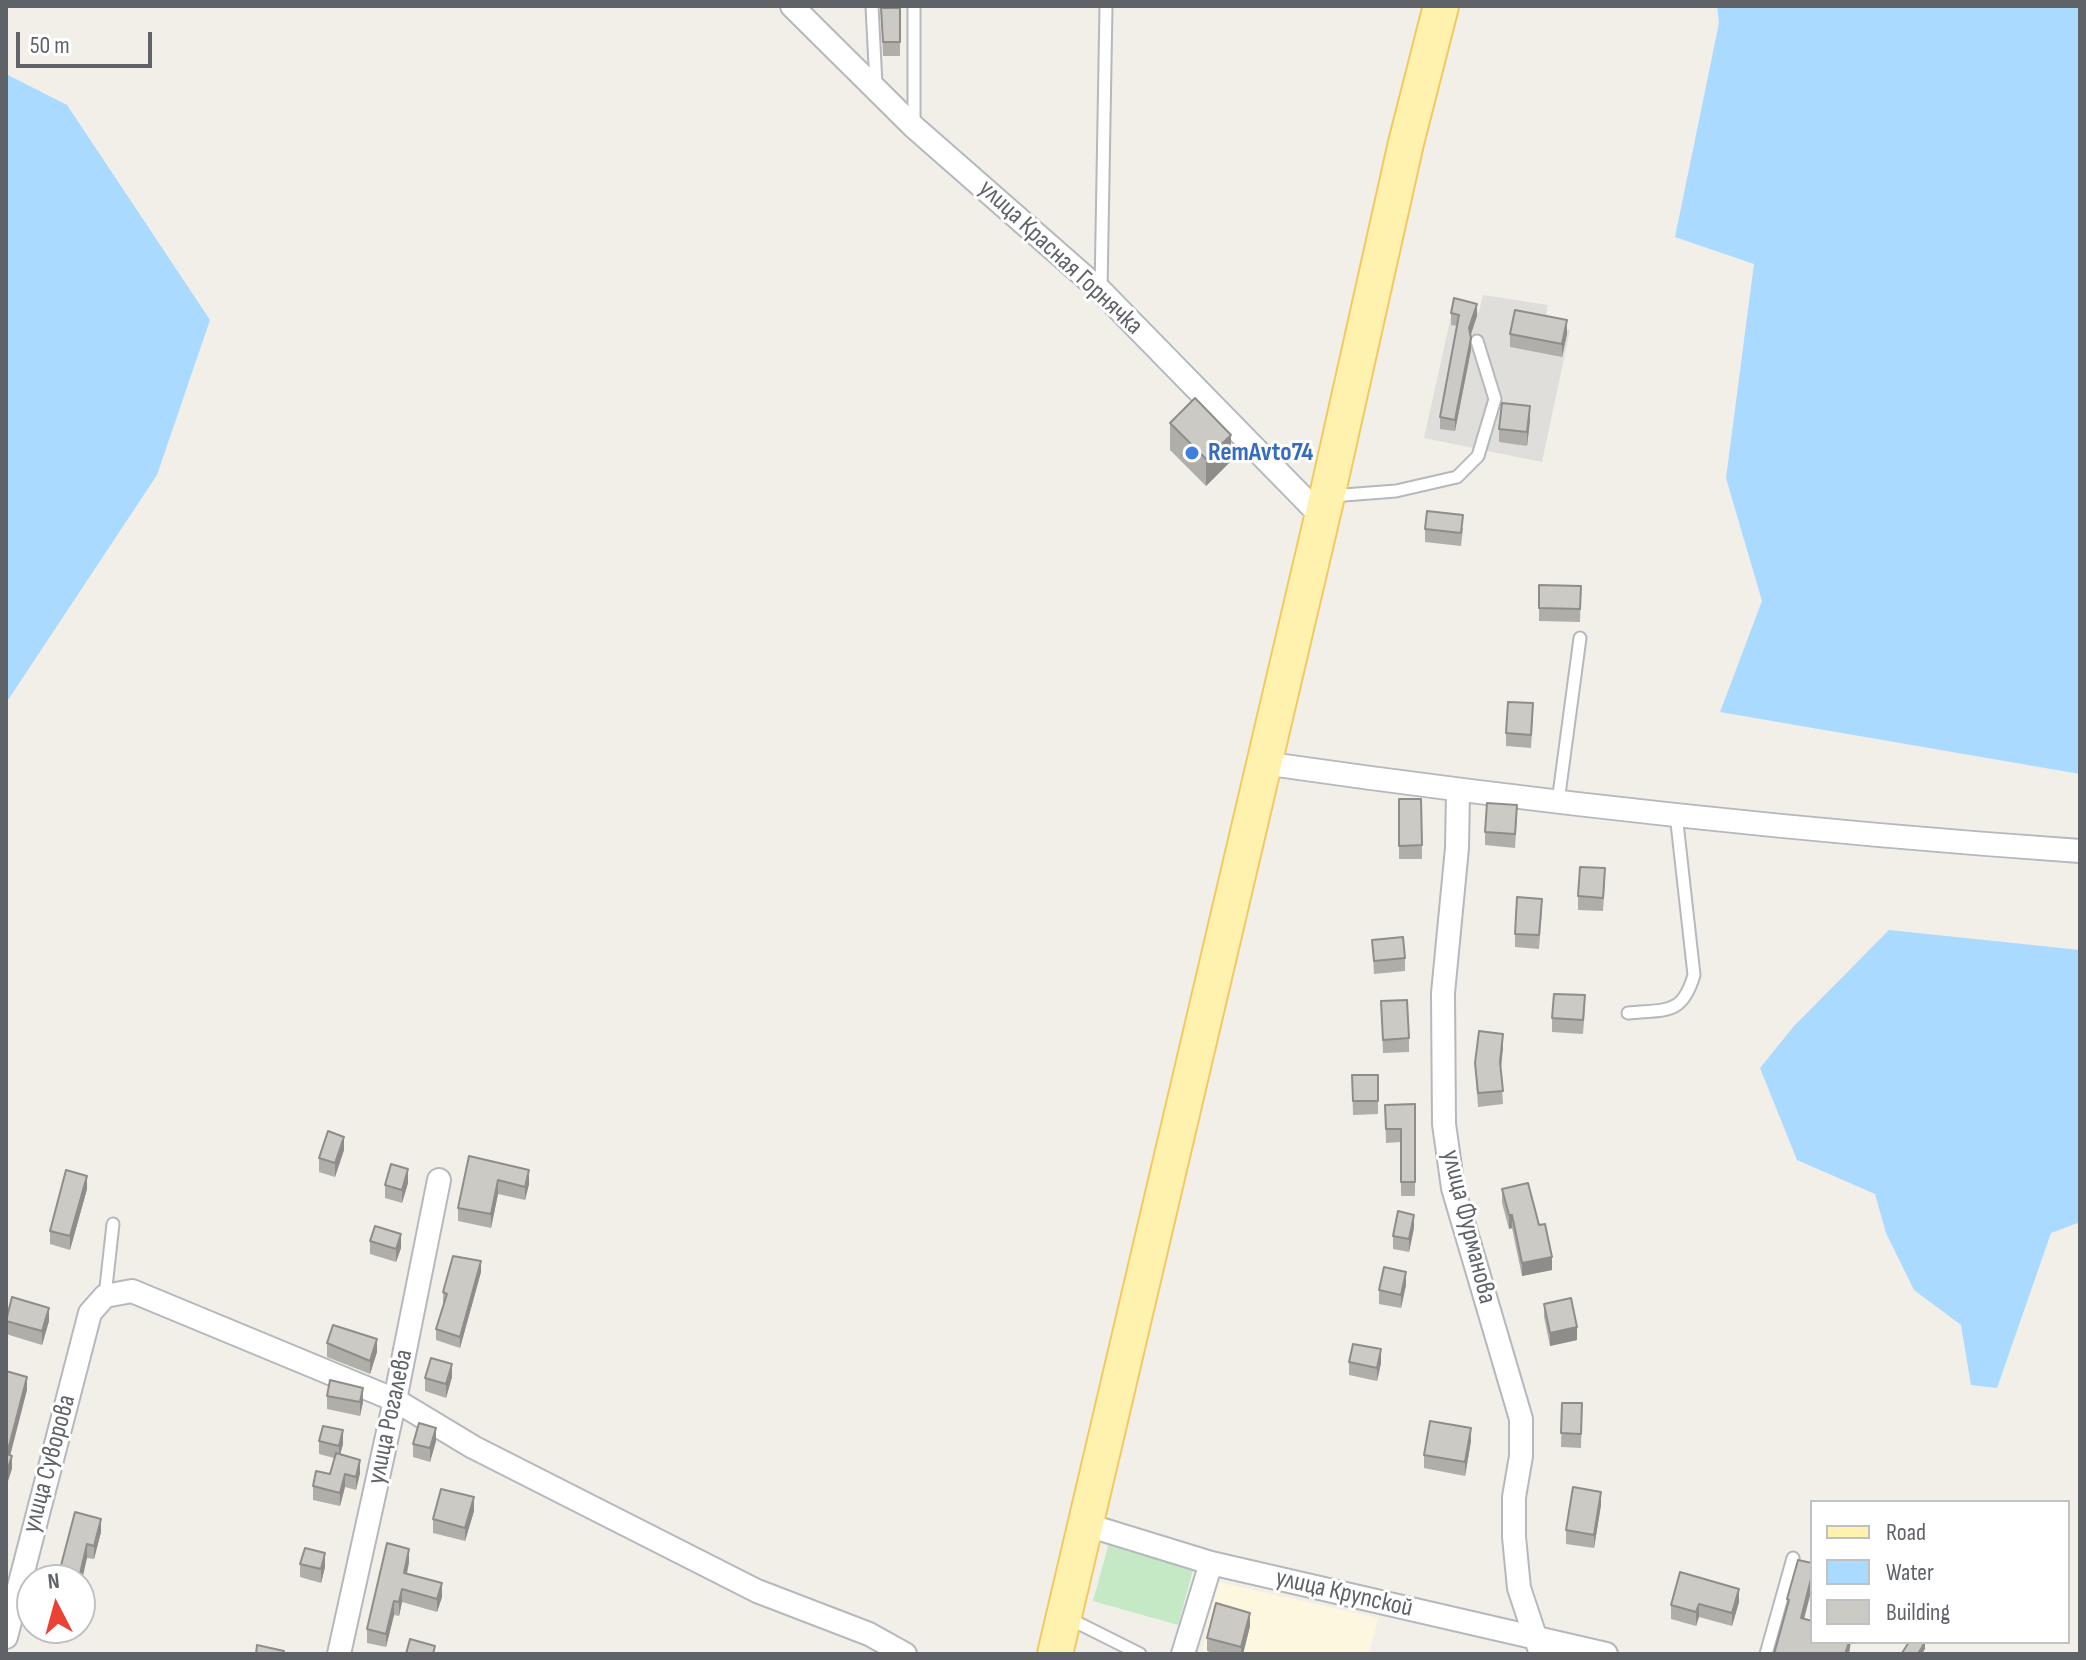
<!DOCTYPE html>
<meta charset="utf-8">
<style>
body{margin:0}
#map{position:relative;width:2086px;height:1660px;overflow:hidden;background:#f1efe8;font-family:"Sofia Sans Condensed",sans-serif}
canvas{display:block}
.frame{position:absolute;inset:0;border:8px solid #5f6368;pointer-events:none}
.legend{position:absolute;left:1810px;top:1500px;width:260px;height:144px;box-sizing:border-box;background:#fff;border:2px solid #bfc1c3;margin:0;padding:10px 14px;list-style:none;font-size:24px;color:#5f6368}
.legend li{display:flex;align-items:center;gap:16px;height:40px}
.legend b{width:40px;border:2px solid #bfc1c3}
.north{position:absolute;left:16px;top:1564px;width:80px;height:80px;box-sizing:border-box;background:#fff;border:2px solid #bfc1c3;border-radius:50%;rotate:354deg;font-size:22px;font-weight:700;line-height:32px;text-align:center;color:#5f6368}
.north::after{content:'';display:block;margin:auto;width:28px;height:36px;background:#ea4335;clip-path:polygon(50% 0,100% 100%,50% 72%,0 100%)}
.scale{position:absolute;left:16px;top:32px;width:136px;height:36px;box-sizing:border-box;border:4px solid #5f6368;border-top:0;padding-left:10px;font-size:24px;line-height:28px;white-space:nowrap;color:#5f6368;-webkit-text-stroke:6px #fff;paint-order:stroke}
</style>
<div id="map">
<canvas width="2086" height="1660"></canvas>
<div class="frame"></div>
<ul class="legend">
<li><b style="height:10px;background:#fff2af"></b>Road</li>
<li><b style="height:22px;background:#aadaff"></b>Water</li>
<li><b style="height:22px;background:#cccac5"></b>Building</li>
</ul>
<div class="north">N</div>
<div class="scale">50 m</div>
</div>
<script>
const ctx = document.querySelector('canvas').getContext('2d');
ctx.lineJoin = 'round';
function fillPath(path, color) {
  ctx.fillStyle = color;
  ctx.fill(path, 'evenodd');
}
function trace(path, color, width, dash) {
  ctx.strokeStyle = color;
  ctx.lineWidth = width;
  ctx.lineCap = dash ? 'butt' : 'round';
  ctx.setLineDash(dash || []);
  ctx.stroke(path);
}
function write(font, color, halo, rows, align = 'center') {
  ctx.font = font + ' "Sofia Sans Condensed",sans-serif';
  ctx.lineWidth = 6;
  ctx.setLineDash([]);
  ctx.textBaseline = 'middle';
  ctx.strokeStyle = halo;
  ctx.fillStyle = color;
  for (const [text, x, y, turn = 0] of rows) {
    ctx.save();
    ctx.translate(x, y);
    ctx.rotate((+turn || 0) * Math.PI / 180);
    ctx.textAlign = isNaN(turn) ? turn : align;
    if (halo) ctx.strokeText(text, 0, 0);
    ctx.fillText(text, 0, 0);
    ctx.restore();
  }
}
fillPath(new Path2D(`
 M1218,1582l160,36 -9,36h-167z`), '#fef7e0');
fillPath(new Path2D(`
 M1483,295l65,10 -4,20 26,5 -28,132 -118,-24 29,-131 26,5z`), '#e0deda');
fillPath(new Path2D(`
 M1109,1543l85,24 -16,58 -85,-24z`), '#c5e8c5');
fillPath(new Path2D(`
 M1717,6h363v768l-360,-62 42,-111 -36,-123 28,-214 -79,-27 44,-214z
 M6,74l61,31 143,215 -53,155 -151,228z
 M1889,930l191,20v272l-29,11 -54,155 -26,-3 -10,-60 -47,-35 -28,-57 -11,-39 -78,-34 -37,-92 34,-42z`), '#aadaff');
const lane = new Path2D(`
 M872,6l4,79
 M914,6v119
 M1101,291l5,-285
 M1331,496l65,-5 61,-14 21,-21 17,-57 -18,-58
 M1558,802l22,-164
 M1628,1013c38,-4 54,3 66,-38l-18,-161
 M105,1296l8,-72
 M1066,1617l74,37
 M1766,1654l27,-96`);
const street = new Path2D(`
 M792,6l122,121 187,164 220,225
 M1263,763c271,39 544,69 817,88
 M1458,791l-1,57 -14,145 1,131 9,64 68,231v37l-7,41v40l5,51 22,66
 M1084,1524l127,39 395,91
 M6,1637l84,-324 15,-17 27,-5 263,109 78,47 284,144 112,43 36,20
 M339,1654l56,-254 44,-220
 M1183,1654l28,-91`);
const primary = new Path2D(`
 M1055,1654l272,-1158 79,-353 35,-137`);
trace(lane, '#b5b8bc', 15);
trace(street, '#b5b8bc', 26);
trace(primary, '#f2c960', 38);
trace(lane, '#fff', 11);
trace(street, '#fff', 22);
trace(primary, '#fff2af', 34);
fillPath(new Path2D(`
 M881,8h19v48h-17z
 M1451,313l26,3 -7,20 1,14 -16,81 -15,-2v-12l17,-91 -6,-1z
 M1510,334h57l-5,23 -52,-10z
 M1530,420l-3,26 -28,-4v-13z
 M1170,423l61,38 -25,25 -36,-36z
 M1463,528l-2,18 -36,-4v-13z
 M1581,586l-1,36 -41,-1v-13z
 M1533,717l-2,31 -25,-2v-13z
 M1399,799l23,46v14h-23z
 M1517,818l-2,30 -30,-3v-13z
 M1605,882l-2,29 -25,-1v-14z
 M1542,912l-3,37 -24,-2v-13z
 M1372,940l33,18v13l-31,3z
 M1381,1001l28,37v14l-26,1z
 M1585,1009l-2,25 -31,-2v-14z
 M1503,1047l-2,22 2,35 -25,3 -3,-44z
 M1352,1075l26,26v13l-25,1z
 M1415,1104v92h-14v-54l-15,1 -1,-38z
 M344,1150l-9,27 -16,-5v-14z
 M469,1156l60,28 -4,16 -27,-6 -7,34 -33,-7v-13z
 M408,1183l-6,20 -17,-5v-13z
 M87,1189l-17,61 -20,-6v-13z
 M1502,1189l50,81 -30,6 -10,-48 -3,1 -7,-26z
 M1414,1228l-5,24 -16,-3v-13z
 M370,1241l31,7 -5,14 -26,-8z
 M481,1272l-21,76 -24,-8v-11l8,-25h-1v-12z
 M1406,1285l-5,23 -22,-4v-14z
 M1544,1304l33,36 -27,6 -6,-29z
 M6,1318l43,3 -7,24 -36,-11z
 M327,1343l50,9 -7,22 -43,-17z
 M1349,1362l32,1 -4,18 -28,-6z
 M452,1377l-6,21 -21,-7v-13z
 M327,1396l36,6 -3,14 -33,-7z
 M1562,1403h20l-1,45 -20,-1z
 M319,1441l24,3 -3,10 20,19 -4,17 -11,-3 -5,19 -27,-6v-14l17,-12 4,-16 -15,-4z
 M436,1441l-6,21 -17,-5v-13z
 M1471,1441l-6,35 -41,-8v-13z
 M1601,1505l-7,43 -28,-4v-14z
 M474,1511l-9,30 -32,-8v-14z
 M101,1532l-7,27 -7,-1 -7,22h-21v-7z
 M409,1562l-2,12 35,23 -5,15 -35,-10 -3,14 -5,-1 -8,32 -19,-4v-14z
 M300,1564l25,3 -4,16 -21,-6z
 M1739,1602l-7,24 -33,-9 -3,9 -25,-7v-14z
 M1250,1626l-7,28h-27l-9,-3v-13z`), '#afaea9');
fillPath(new Path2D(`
 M1477,304v12l-8,24v-12z
 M1567,320v14l-5,23v-13z
 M1471,338v12l-16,81v-11z
 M1530,406v14l-3,26v-14z
 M1231,435v26l-25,25v-27z
 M1503,1034v13l-3,28v-13z
 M344,1137v13l-9,27v-14z
 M408,1169v14l-6,20v-13z
 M529,1170v14l-4,16v-13z
 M87,1176v13l-17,61v-14z
 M498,1180v14l-7,34v-14z
 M1414,1215v13l-5,24v-13z
 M1509,1215h3v13l-3,1z
 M401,1234v14l-5,14v-13z
 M1552,1257v13l-30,6v-13z
 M481,1261v11l-21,76v-11z
 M1406,1272v13l-5,23v-13z
 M49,1308v13l-7,24v-14z
 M1577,1327v13l-27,6v-13z
 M377,1339v13l-7,22v-13z
 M1381,1349v14l-4,18v-13z
 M452,1364v13l-6,21v-14z
 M27,1377v13l-20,78v-14z
 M363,1388v14l-3,14v-14z
 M436,1428v13l-6,21v-14z
 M1471,1428v13l-6,35v-14z
 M343,1430v14l-4,15v-13z
 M12,1456v13l-6,18v-13z
 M360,1460v13l-4,17v-13z
 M345,1474v13l-5,19v-13z
 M1601,1492v13l-7,43v-13z
 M474,1497v14l-9,30v-13z
 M101,1519v13l-7,27v-13z
 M87,1544v14l-7,31 -1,-11z
 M409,1549v13l-5,24v-13z
 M325,1553v14l-4,16v-14z
 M1812,1575v13l-11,43v-13z
 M442,1583v14l-5,15v-13z
 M402,1589v13l-3,14v-14z
 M1739,1589v13l-7,24v-13z
 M394,1601v14l-8,32v-13z
 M1699,1604v13l-3,9v-14z
 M1250,1613v13l-7,28h-2v-7z
 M1849,1642h2l-2,12h-4z
 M1925,1642v7l-3,5h-4z`), '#8f8d8a');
const building = new Path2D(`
 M881,8h19v34h-17z
 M1454,298l23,6 -8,24 2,10 -16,82 -15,-3 19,-102 -8,-2z
 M1515,310l52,10 -5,24 -52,-10z
 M1195,398l36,37 -25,24 -36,-36z
 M1502,403l28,3 -3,26 -28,-3z
 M1427,511l36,4 -2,18 -36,-4z
 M1539,585l42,1 -1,23 -41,-1z
 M1508,702l25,1 -2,32 -25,-2z
 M1399,799h22l1,46 -23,1z
 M1487,803l30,2 -2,29 -30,-2z
 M1580,867l25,1 -2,30 -25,-2z
 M1517,897l25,2 -3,36 -24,-1z
 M1403,937l2,21 -31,3 -2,-21z
 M1554,994l31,1 -2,25 -31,-2z
 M1407,1000l2,38 -26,2 -2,-39z
 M1479,1031l24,3 -3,28 3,29 -25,2 -3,-30z
 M1352,1075h26v26h-25z
 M1415,1104v78h-14v-53h-15l-1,-24z
 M328,1131l16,6 -9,26 -16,-5z
 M469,1156l60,14 -4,17 -27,-7 -7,34 -33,-6z
 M391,1164l17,5 -6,21 -17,-5z
 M66,1170l21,6 -17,60 -20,-5z
 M1528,1183l11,42 6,-1 7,33 -30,6 -10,-48h-3l-7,-26z
 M1398,1211l16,4 -5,24 -16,-3z
 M375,1226l26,8 -5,15 -26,-8z
 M453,1256l28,5 -21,76 -24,-8 11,-35 -4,-2z
 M1384,1267l22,5 -5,23 -22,-5z
 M12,1297l37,11 -7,23 -36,-10z
 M1571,1298l6,29 -27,6 -6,-29z
 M333,1325l44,14 -7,22 -43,-18z
 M1353,1344l28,5 -4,19 -28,-6z
 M431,1358l21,6 -6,20 -21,-6z
 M6,1371l21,6 -20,77 5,2 -6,18z
 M330,1380l33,8 -3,14 -33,-6z
 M1562,1403h20l-1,31 -20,-1z
 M1430,1421l41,7 -6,34 -41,-7z
 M419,1423l17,5 -6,20 -17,-4z
 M323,1426l20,4 -4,16 -20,-5z
 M336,1453l24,7 -4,17 -11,-3 -5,19 -27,-7 3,-15 14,3z
 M1573,1487l28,5 -7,43 -28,-5z
 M441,1489l33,8 -9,31 -32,-9z
 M75,1512l26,7 -7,27 -7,-2 -8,34 -20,-5z
 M387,1543l22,6 -5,24 38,10 -5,16 -35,-10 -3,13 -5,-1 -8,33 -19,-5z
 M305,1548l20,5 -4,16 -21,-5z
 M1798,1560l14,3v12l-11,43 11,3v21h37l-4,12h-50l-4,-1v1h-17l15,-54 -2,-1z
 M1680,1572l59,17 -7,24 -33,-9 -3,8 -25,-7z
 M1216,1603l34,10 -9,34 -34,-9z
 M410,1639l25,7 -2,8h-27z
 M1909,1642h16l-7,12h-14l-2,-1z
 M257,1645l27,6 -1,3h-27z`);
fillPath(building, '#cccac5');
trace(building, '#8f8d8a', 2);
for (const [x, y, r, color] of [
 [1192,453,8,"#3f7fe0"]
]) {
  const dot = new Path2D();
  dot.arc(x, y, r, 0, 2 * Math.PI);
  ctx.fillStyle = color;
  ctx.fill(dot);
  trace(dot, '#fff', 3);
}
write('26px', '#5f6368', '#fff', [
 ["улица Красная Горнячка",1060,258,43],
 ["улица Фурманова",1468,1227,76],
 ["улица Рогалева",391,1417,-78],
 ["улица Суворова",50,1464,-75],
 ["улица Крупской",1344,1594,13]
]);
write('bold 26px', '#366cbe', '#fff', [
 ["RemAvto74",1208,453]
], 'left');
</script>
